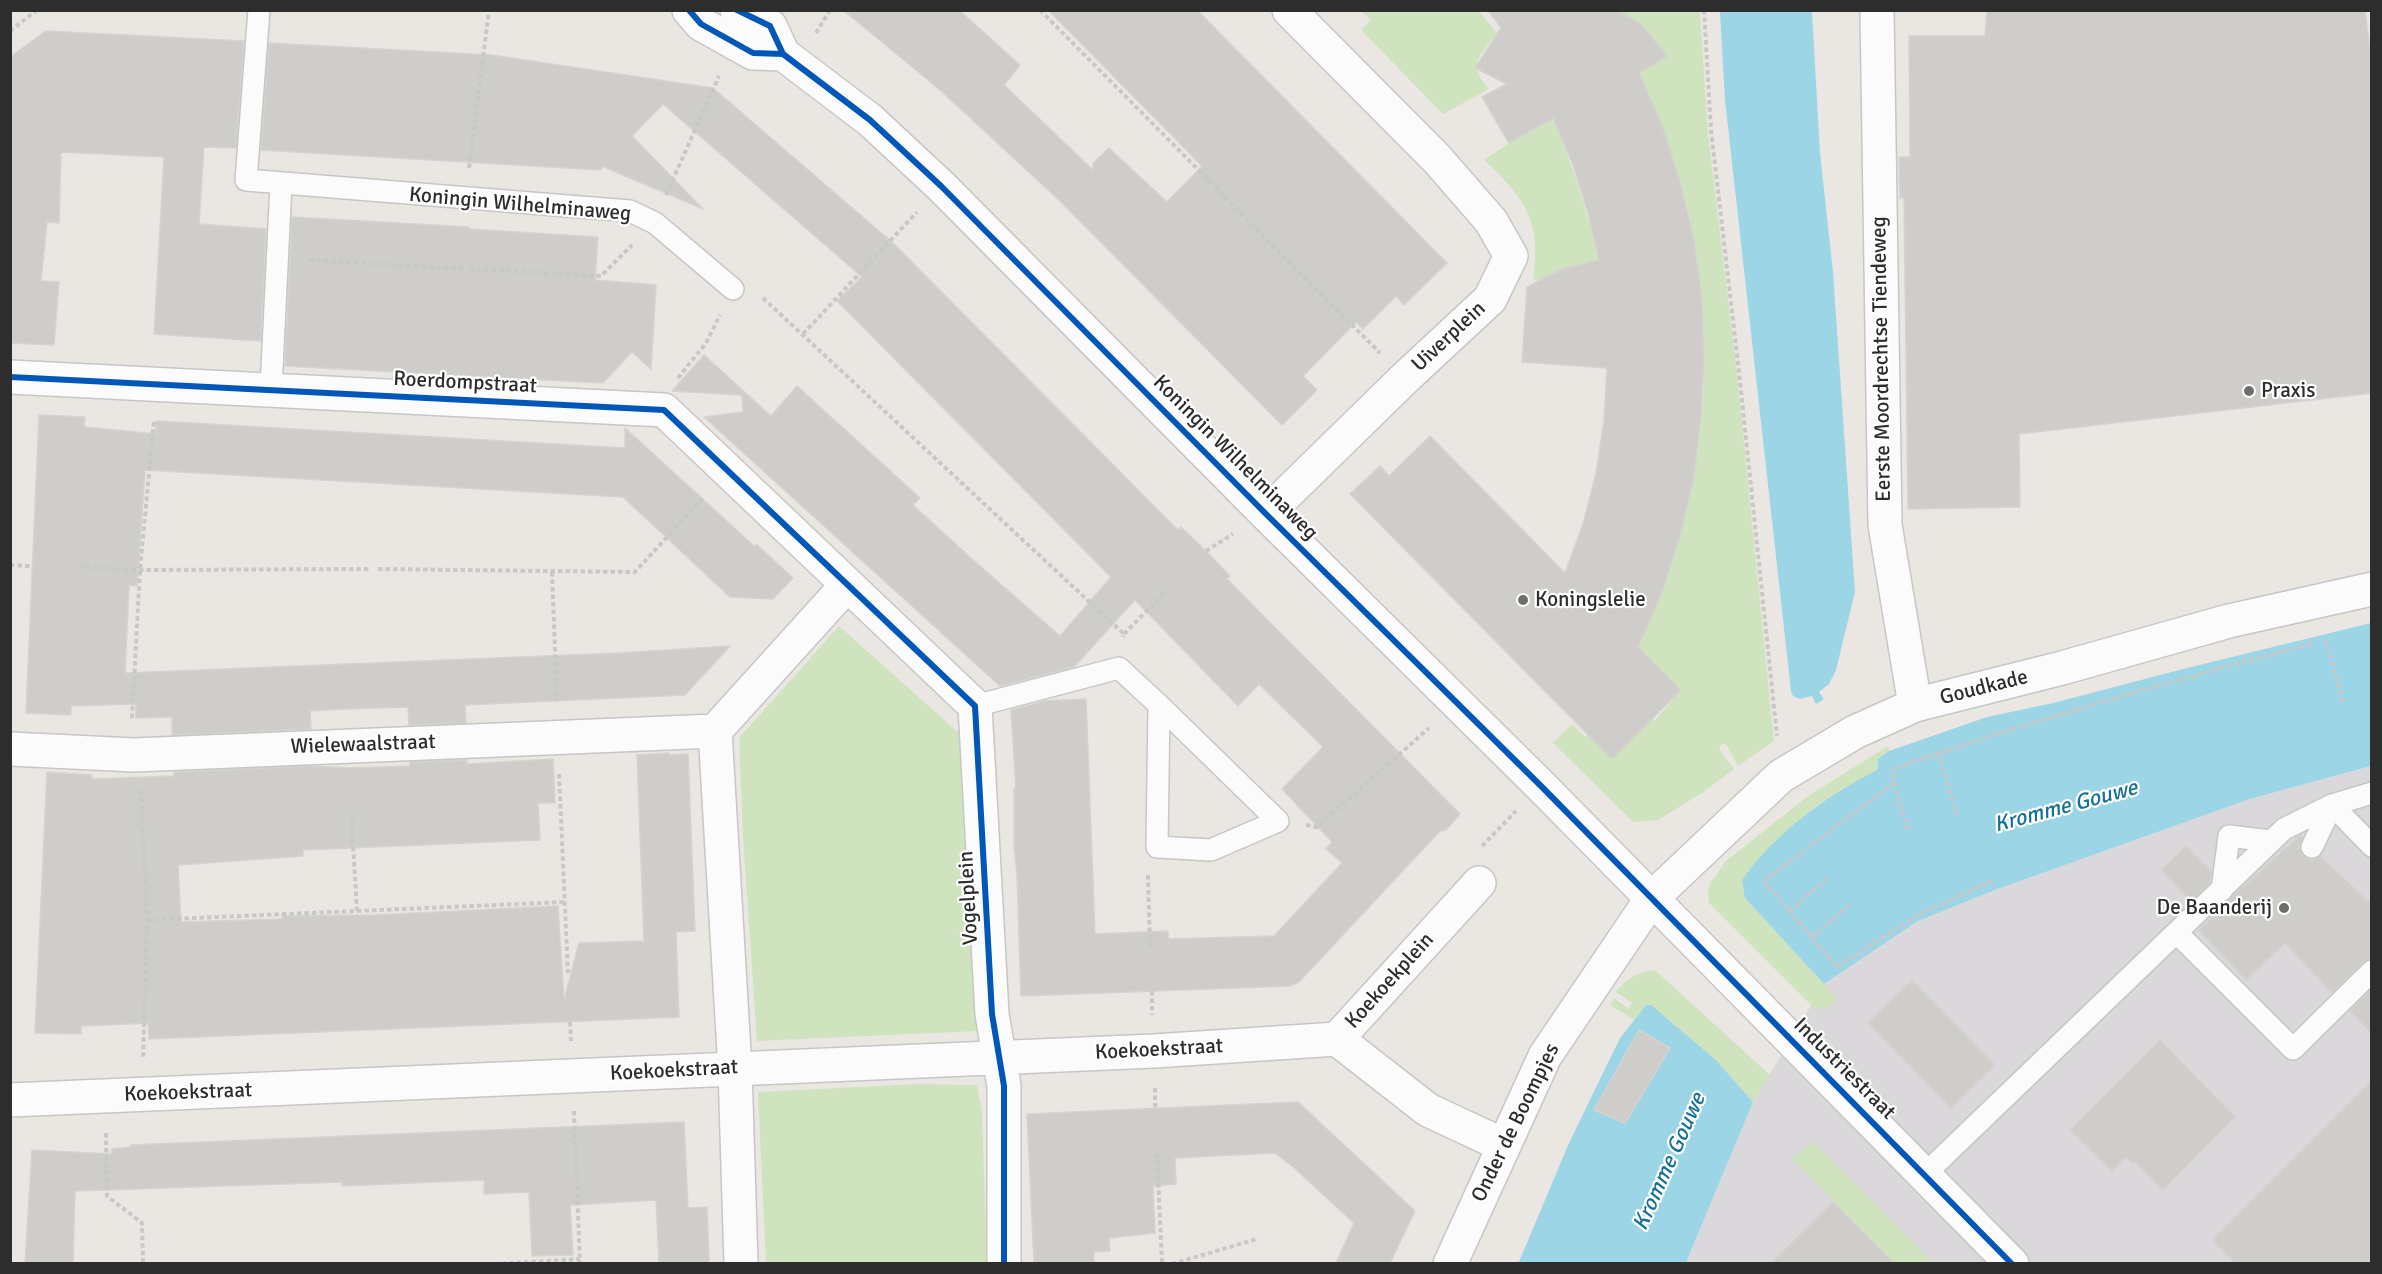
<!DOCTYPE html>
<style>
body{margin:0}
#map{position:relative;width:2382px;height:1274px;overflow:hidden;background:#eae7e3;font-family:Signika,sans-serif}
canvas{display:block}
.frame{position:absolute;inset:0;border:12px solid #2d2d2d;pointer-events:none}
</style>
<div id="map">
<canvas width="2382" height="1274"></canvas>
<div class="frame"></div>
</div>
<script>
const ctx = document.querySelector('canvas').getContext('2d');
ctx.lineJoin = 'round';
function fillPath(path, color) {
  ctx.fillStyle = color;
  ctx.fill(path, 'evenodd');
}
function trace(path, color, width, dash) {
  ctx.strokeStyle = color;
  ctx.lineWidth = width;
  ctx.lineCap = dash ? 'butt' : 'round';
  ctx.setLineDash(dash || []);
  ctx.stroke(path);
}
function write(font, color, halo, rows, align = 'center') {
  ctx.font = font + ' Signika,sans-serif';
  ctx.lineWidth = 4.5;
  ctx.setLineDash([]);
  ctx.textBaseline = 'middle';
  ctx.strokeStyle = halo;
  ctx.fillStyle = color;
  for (const [text, x, y, turn = 0] of rows) {
    ctx.save();
    ctx.translate(x, y);
    ctx.rotate((+turn || 0) * Math.PI / 180);
    ctx.textAlign = isNaN(turn) ? turn : align;
    if (halo) ctx.strokeText(text, 0, 0);
    ctx.fillText(text, 0, 0);
    ctx.restore();
  }
}
fillPath(new Path2D(`
 M2371,766v497l-685,1 67,-162 71,-118 94,-63 77,-31 255,-91z`), '#dad8da');
fillPath(new Path2D(`
 M1361,11h118l18,22c-17,24 -31,30 -8,56l-46,25 -82,-84 10,-10z
 M1618,11h82l8,122 29,241 37,367 -36,25 -12,-22h-5l-2,5 15,20 -32,24 -44,27 -25,2 -80,-79 19,-19 12,12 68,-18 3,2 26,-30 -43,-43c16,-36 31,-73 42,-111 33,-114 32,-242 0,-356 -11,-38 -26,-74 -42,-110l29,-14c-14,-21 -28,-34 -49,-45z
 M1553,118c20,48 35,94 46,145l-28,3 -31,15 -7,-2c9,-57 -8,-81 -49,-119l25,-17z
 M839,626l122,109 17,296 -221,10 -14,-204 -4,-99z
 M1888,746l1,5 -11,8 -1,11 -62,37 -42,36 -28,55 92,100 -11,11 -12,-1 -105,-105 -1,-13 3,-8 15,-21 82,-65z
 M1655,970l115,105 -17,27 -37,-42 -70,-55 -12,15 -24,-15 4,-7 15,11 3,-6 -16,-11c11,-14 21,-20 39,-22z
 M917,1084l60,1 5,28 5,150h-221l-8,-171z
 M1813,1142l120,121h-39l-102,-105z`), '#cfe3bf');
fillPath(new Path2D(`
 M1720,11h92l8,142 13,119 22,320 -19,78 -7,14 -10,8 5,7 -8,5 -4,-8 -12,3 -7,-3 -2,-5 -66,-591z
 M2371,623v143l-121,33 -255,91 -77,31 -94,63 -79,-86 -3,-18c34,-48 83,-83 135,-110l1,-11 11,-8 98,-34 66,-14 130,-34z
 M1646,1005h5l65,55 37,42 -67,161 -168,1 51,-121 51,-105z`), '#9cd6e6');
const building = new Path2D(`
 M843,10h116l61,55 -16,20 89,85v-7l16,-15 58,54 35,-36 -154,-156h149l250,253 -43,42 -8,-9 -33,33 -7,-7 -53,54 14,14 -35,35 -224,-226 -119,-110z
 M1488,10h130l25,16 24,30 -28,17 23,52 18,56 14,59 8,59 2,64 -3,55 -7,59 -14,59 -18,56 -24,55 43,43 -69,69 -262,-265 30,-28 9,10 41,-40 135,137 18,-49 13,-51 8,-52 3,-53 -85,-6 5,-75 35,-18 37,-9 -11,-47 -15,-48 -20,-47 -44,25 -27,-46 25,-13 -32,-16 26,-40z
 M1987,10h378l7,56v327l-353,41 1,73 -112,2 -4,-311h-4l-1,-41h11l-1,-121h76z
 M46,31l198,10 -8,107 -32,-1 -5,77 67,5 -5,112 -107,-7 10,-177 -103,-5 -2,71 -12,-1 -6,59 18,1 -5,63 -44,-2v-286z
 M269,43l222,12 222,33 180,155 285,287 3,-3 25,24 24,25 -3,3 233,235 -14,16 -6,1 -141,151 -9,4 -269,10 -4,-121 -3,-29v-57h2l-5,-79 34,-9 41,-2 9,235 73,-3v8l106,-3 68,-73 -16,-14 6,-7 -50,-53 41,-42 -64,-63 -21,22 -103,-106 -61,67 -74,19 -296,-269 39,-5 -1,-17 -70,-4 32,-36 67,61 26,-30 123,112 -7,7 59,54 88,77 51,-59 -274,-276 25,-24 -199,-173 -31,32 71,73 -101,-43 -1,4 -340,-20z
 M292,217l177,10 -1,2 130,8 -3,43 61,5 -5,84 -19,-17 -29,31 -318,-17z
 M39,415l46,2 -1,10 72,7v-13l469,27v-20l129,118 2,-2 37,34 -20,21 -43,-2 -107,-100 -478,-27 -8,116 -8,-1 -4,88 494,-20 111,-7 -45,49 -220,10 1,18 -57,2 -1,-18 -64,2 -34,2 1,18 -139,6v-18l-36,1v-14l-65,2v9l-45,-2z
 M669,753v2l19,-1 7,177 -19,1 3,85 -530,22 -1,-16 -67,3v8l-46,-1 12,-261 45,3v4l82,-3v-4l139,-6 36,2 61,-2v-4l57,-2v4l86,-5 2,44h-17l2,37 -237,10v6l-125,9 3,57 101,-3v-3l93,-1 183,-9 6,94 15,-57 65,-2 -7,-186z
 M2300,835l3,2 -4,10 3,8 10,5 8,-4 52,49v54l-9,3 -31,31 -47,-50 -39,37 -47,-50 35,-35z
 M2186,846l26,26 -2,10 -19,19 -30,-31z
 M1912,980l83,85 -44,43 -83,-85z
 M2372,989v45l-22,-23z
 M1639,1030l31,18 -45,75 -31,-13z
 M2160,1040l75,77 -72,73 -29,-29 -2,2 -6,-6 -14,14 -42,-41z
 M2372,1080v183h-137l-23,-23z
 M1298,1102l117,109 -25,52h-54l18,-40 -62,-57 -17,-13 -100,5 1,26 -23,2 2,47 -46,5 1,13 -16,1v11h-60l-7,-149z
 M684,1122l4,86 19,-1 2,56h-50l-3,-63 -86,5 3,50 -41,1 -3,-64 -45,2v-14l-142,6v-4l-267,9 -2,72h-48l7,-113 80,4v-5l19,-2v-2z
 M1833,1202l61,61h-123z`);
fillPath(building, '#cfcdca');
trace(building, '#d5d3cf', 1.5);
const service = new Path2D(`
 M259,10l-13,170 384,31 25,12 78,66
 M271,389l10,-205
 M975,706l144,-38 40,37 -2,142 54,3 67,-29 -119,-116
 M2312,847l20,-42 40,41
 M2222,890l7,-54 41,5
 M2177,933l116,116 79,-78
 M1925,1174l359,-345 48,-24 40,-12`);
const minor = new Path2D(`
 M1877,10l8,515 30,180
 M10,377l654,33 311,296 17,308 12,72v178
 M1266,514l139,-136 85,-79 21,-43 -20,-35 -54,-62 -148,-149
 M10,749l124,6 581,-24
 M1479,883l-142,156 91,71 75,35
 M10,1100l1144,-49 183,-12
 M741,1264l-6,-195 -20,-338 132,-146
 M1450,1264l95,-208 107,-158 129,-122 74,-44 60,-27 147,-37 167,-47 143,-32`);
const secondary = new Path2D(`
 M689,10l12,14 52,29 30,1
 M737,10l33,16 13,28 87,66 71,66 325,328 275,272 471,478`);
trace(service, '#c6c6c5', 24);
trace(minor, '#c6c6c5', 36);
trace(secondary, '#c6c6c5', 36);
trace(new Path2D(`
 M1040,10l340,343
 M1704,10l7,120 28,242 38,364
 M10,31l27,-21
 M816,33l14,-23
 M469,168l20,-158
 M666,195l53,-119
 M309,260l155,9
 M469,269l132,7 31,-31
 M763,298l361,336 -1,3
 M803,334l114,-122
 M678,378l28,-35 14,-28
 M1206,551l27,-17
 M10,565l22,1
 M79,567l61,3 229,-1
 M378,569l257,3 69,-75
 M552,572l5,129
 M1124,634l43,-44
 M2326,640l17,62
 M132,718l8,-148 14,-150
 M1939,753l18,64
 M559,774l9,200
 M1894,783l15,51
 M141,790l6,130 -4,139
 M1306,825l11,2 112,-99
 M1482,846l34,-35
 M1148,875l2,72
 M1992,881l-73,33 -82,53 -73,-86 130,-98 -1,-14c139,-49 280,-88 422,-126
 M357,911l207,-9
 M1790,911l37,-32
 M147,920l210,-9 -6,-99
 M1812,937l37,-32
 M1152,991v24
 M570,1022l1,19
 M1155,1088v21
 M574,1111l6,153
 M106,1133l1,63 35,27 1,41
 M1157,1153l5,111
 M494,1264l86,-5
 M1172,1264l85,-25`), '#c8c8c8', 4, [4.5, 3]);
trace(service, '#fcfbfb', 21);
trace(minor, '#fcfbfb', 33);
trace(secondary, '#fcfbfb', 33);
trace(new Path2D(`
 M689,10l12,14 52,29 30,1
 M737,10l33,16 13,28 87,66 71,66 325,328 275,272 471,478
 M10,377l654,33 311,296 17,308 12,72v178`), '#0057b8', 6);
for (const [x, y, r, color] of [
 [2249,391,6,"#6f6e6d"],
 [1523,600,6,"#6f6e6d"],
 [2284,908,6,"#6f6e6d"]
]) {
  const dot = new Path2D();
  dot.arc(x, y, r, 0, 2 * Math.PI);
  ctx.fillStyle = color;
  ctx.fill(dot);
  trace(dot, '#fff', 2);
}
write('21px', '#2d2d2d', '#fff', [
 ["Koningin Wilhelminaweg",520,205,5],
 ["Uiverplein",1449,337,-43],
 ["Eerste Moordrechtse Tiendeweg",1882,359,-91],
 ["Roerdompstraat",465,383,3],
 ["Koningin Wilhelminaweg",1235,458,45],
 ["Goudkade",1984,688,-14],
 ["Wielewaalstraat",363,745,-2],
 ["Vogelplein",969,898,-93],
 ["Koekoekplein",1390,981,-48],
 ["Koekoekstraat",1159,1050,-3],
 ["Industriestraat",1844,1069,45],
 ["Koekoekstraat",674,1071,-3],
 ["Koekoekstraat",188,1093,-2],
 ["Onder de Boompjes",1516,1123,-64]
]);
write('21px', '#2d2d2d', '#fff', [
 ["Praxis",2261,391],
 ["Koningslelie",1535,600],
 ["De Baanderij",2272,908,"right"]
], 'left');
write('italic 22px', '#177097', '#fff', [
 ["Kromme Gouwe",2066,807,-15],
 ["Kromme Gouwe",1670,1162,-66]
]);
</script>
